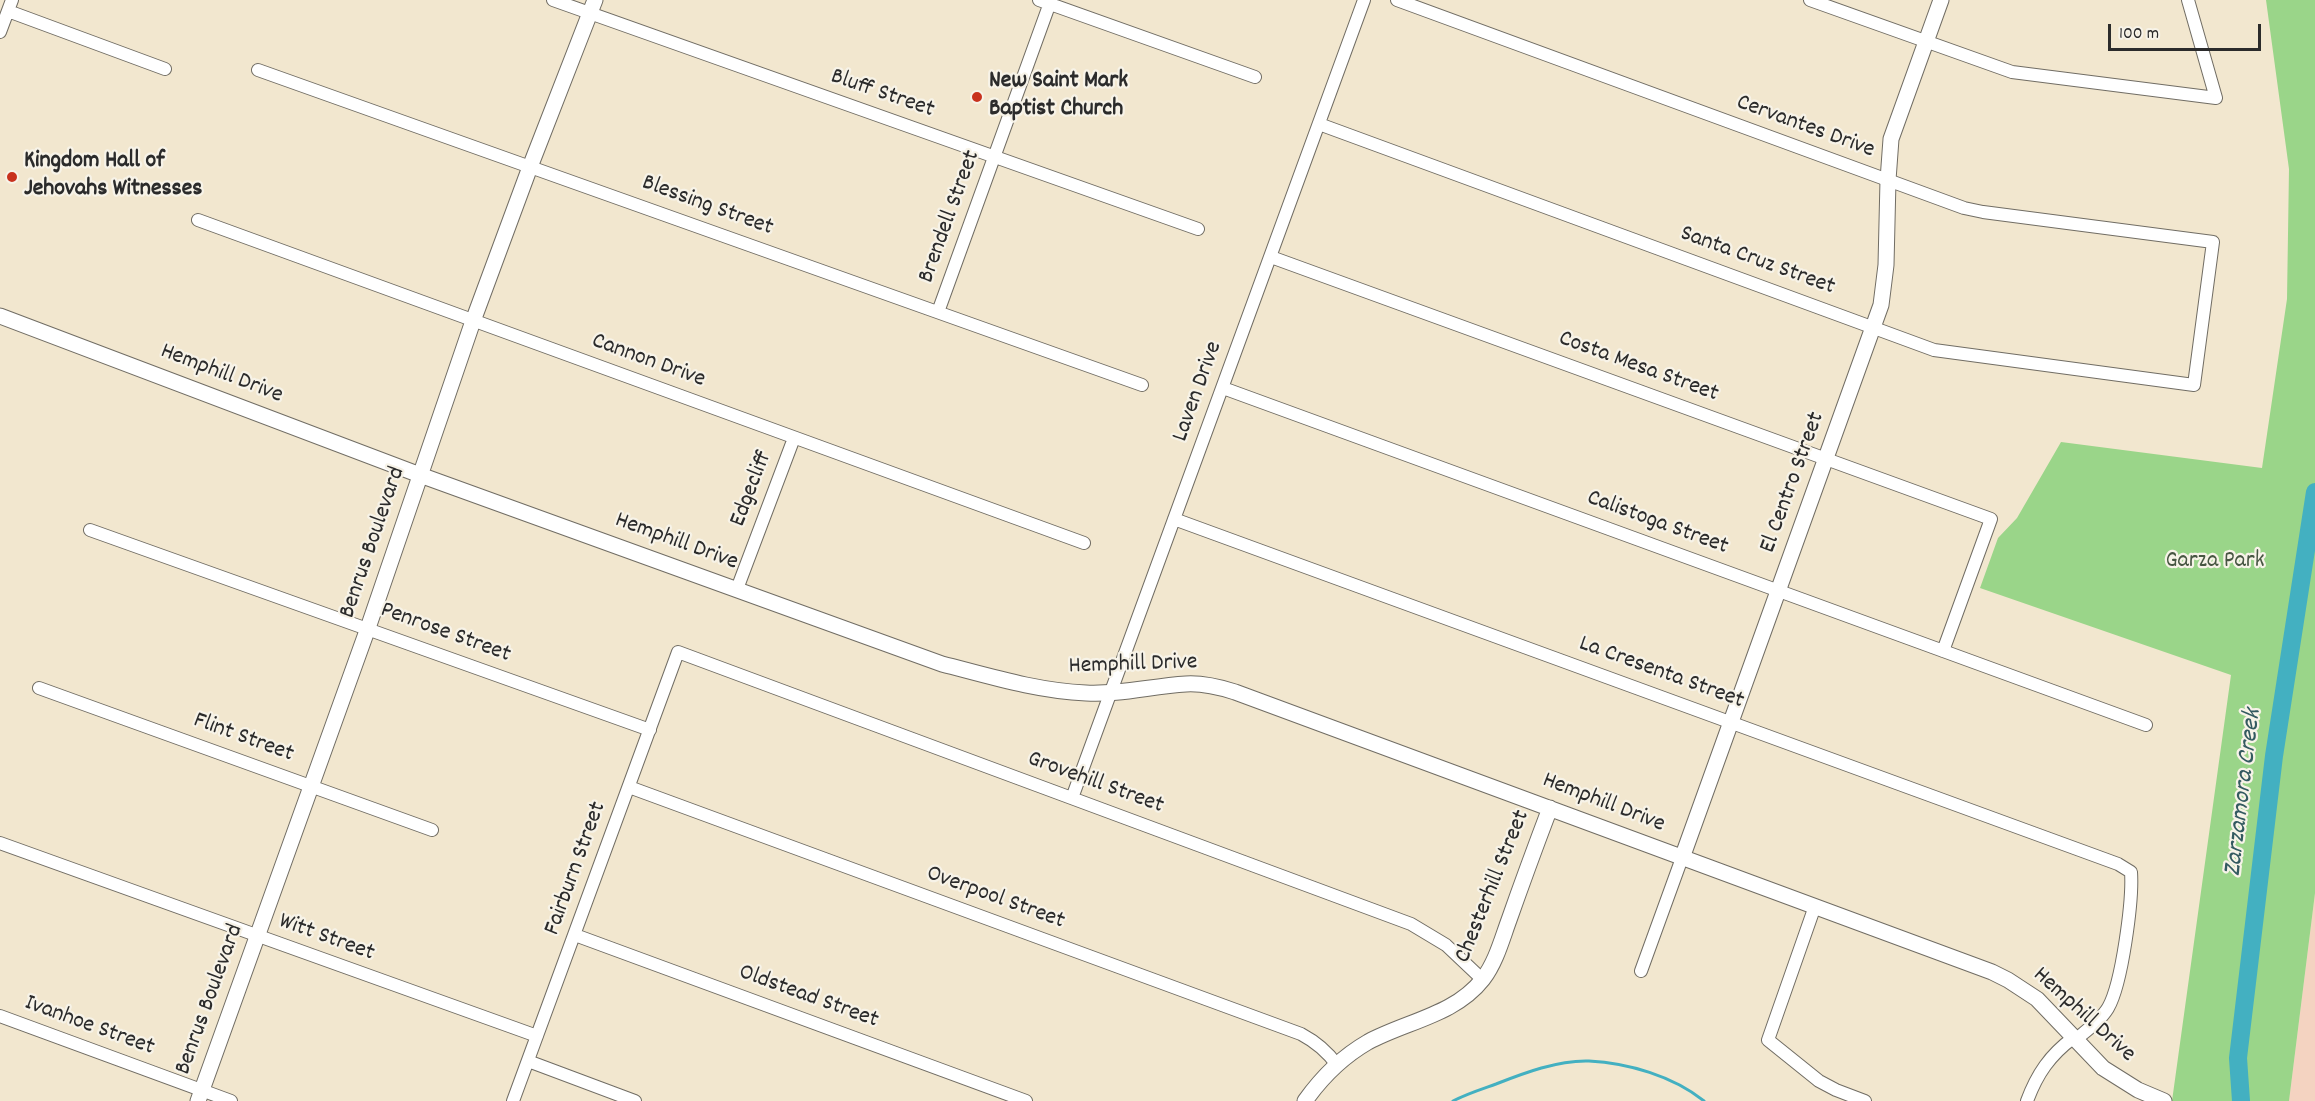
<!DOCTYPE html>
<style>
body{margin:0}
#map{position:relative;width:2315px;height:1101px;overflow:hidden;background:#f2e7cf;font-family:Dekko,sans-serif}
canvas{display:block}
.scale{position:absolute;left:2108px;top:24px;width:153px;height:27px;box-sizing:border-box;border:3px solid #2b2b2b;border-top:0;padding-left:8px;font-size:18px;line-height:21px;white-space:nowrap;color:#2b2b2b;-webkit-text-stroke:4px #f7f3e8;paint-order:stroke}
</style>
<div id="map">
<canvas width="2315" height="1101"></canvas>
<div class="scale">100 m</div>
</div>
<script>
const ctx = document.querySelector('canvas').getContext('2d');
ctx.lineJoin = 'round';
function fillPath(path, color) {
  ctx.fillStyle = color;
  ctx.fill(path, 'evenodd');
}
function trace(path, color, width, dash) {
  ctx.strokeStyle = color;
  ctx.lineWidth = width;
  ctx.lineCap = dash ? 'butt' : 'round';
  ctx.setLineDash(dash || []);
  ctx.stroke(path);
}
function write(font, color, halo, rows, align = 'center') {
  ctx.font = font + ' Dekko,sans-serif';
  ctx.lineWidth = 4.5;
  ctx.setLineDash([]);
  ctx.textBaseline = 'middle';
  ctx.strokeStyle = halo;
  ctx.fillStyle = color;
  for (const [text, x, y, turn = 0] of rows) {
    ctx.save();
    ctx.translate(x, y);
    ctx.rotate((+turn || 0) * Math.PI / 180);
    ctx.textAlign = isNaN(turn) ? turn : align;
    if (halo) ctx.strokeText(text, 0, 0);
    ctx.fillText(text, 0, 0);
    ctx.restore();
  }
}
fillPath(new Path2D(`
 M2315,893v208h-26z`), '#f4d3c1');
fillPath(new Path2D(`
 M2266,0h49v893l-26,208h-117l59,-426 -251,-87 18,-50 19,-20 44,-76 201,26 25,-169 2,-130z`), '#9ad589');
trace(new Path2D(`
 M1453,1101c13,-7 29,-12 43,-17 28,-11 62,-24 93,-23 39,2 84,15 115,40`), '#43b0c1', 3);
trace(new Path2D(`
 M2241,1101l-3,-43 36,-302 41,-264`), '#43b0c1', 18);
const minor = new Path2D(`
 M553,0l645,229
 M1039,0l216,77
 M1810,0l202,72 204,26 -28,-98
 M8,11l157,58
 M0,32l12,-32
 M258,70l884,315
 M1319,124l615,226 260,35 19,-143 -230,-30 -19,-4 -567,-208
 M198,220l886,323
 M1271,257l720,262 -48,132
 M938,312l113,-312
 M1223,388l923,337
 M1174,519l944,345 13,8c2,28 -9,112 -23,136 -8,13 -22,23 -33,32
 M90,530l560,200
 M737,589l57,-151
 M39,688l393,142
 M629,787l672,247c15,8 26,17 36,31
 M1072,798l292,-798
 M0,843l537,193
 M1815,906l-47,134 51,41 17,9 29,11
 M575,935l451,166
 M1641,971l41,-113
 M0,1016l231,85
 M528,1061l107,40
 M513,1101l165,-449 733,272 35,21 37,35
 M2027,1101c10,-27 23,-46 46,-63`);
const tertiary = new Path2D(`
 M0,316l420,159 522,189c47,12 95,27 144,29 33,2 66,-7 100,-9 16,-1 33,3 49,8l757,280 16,8 29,19 66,69 35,22 26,11
 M1682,858l199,-553 5,-40 2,-85 3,-41 50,-139
 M198,1101l170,-473 105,-307 57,-154 65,-167
 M1305,1101c17,-24 37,-44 63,-59 39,-21 87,-27 115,-63 13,-17 19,-40 26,-59 13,-37 27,-75 41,-112`);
trace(minor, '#716d64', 14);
trace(tertiary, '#716d64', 17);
trace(minor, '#fff', 12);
trace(tertiary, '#fff', 15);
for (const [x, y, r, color] of [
 [977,97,6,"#c8321e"],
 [12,177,6,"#c8321e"]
]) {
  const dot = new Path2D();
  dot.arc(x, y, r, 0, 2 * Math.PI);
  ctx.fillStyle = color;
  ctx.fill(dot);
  trace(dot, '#f7f3e8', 2);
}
write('bold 24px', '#2b2b2b', '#f7f3e8', [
 ["New Saint Mark",989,83],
 ["Baptist Church",989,111],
 ["Kingdom Hall of",24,163],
 ["Jehovahs Witnesses",24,191]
], 'left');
write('24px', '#2b2b2b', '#f7f3e8', [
 ["Bluff Street",882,95,19],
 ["Cervantes Drive",1805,128,20],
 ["Blessing Street",707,207,20],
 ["Brendell Street",951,217,-70],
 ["Santa Cruz Street",1757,262,20],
 ["Cannon Drive",648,362,20],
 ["Costa Mesa Street",1638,368,20],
 ["Hemphill Drive",221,375,21],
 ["Laven Drive",1199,392,-70],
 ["El Centro Street",1794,483,-70],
 ["Edgecliff",753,489,-69],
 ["Calistoga Street",1657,524,20],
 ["Benrus Boulevard",374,543,-71],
 ["Hemphill Drive",676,543,20],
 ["Penrose Street",445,634,20],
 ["Hemphill Drive",1133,666,-2],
 ["La Cresenta Street",1661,674,20],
 ["Flint Street",243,739,20],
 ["Grovehill Street",1095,784,20],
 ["Hemphill Drive",1603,804,21],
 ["Fairburn Street",577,869,-70],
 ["Chesterhill Street",1494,887,-68],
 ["Overpool Street",995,899,20],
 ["Witt Street",326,939,20],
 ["Oldstead Street",808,998,20],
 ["Benrus Boulevard",211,1000,-70],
 ["Hemphill Drive",2083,1016,42],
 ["Ivanhoe Street",89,1027,20]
]);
write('24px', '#475642', '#f7f3e8', [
 ["Garza Park",2215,563]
]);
write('italic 26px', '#335a60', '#f7f3e8', [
 ["Zarzamora Creek",2245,793,-83]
]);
</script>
